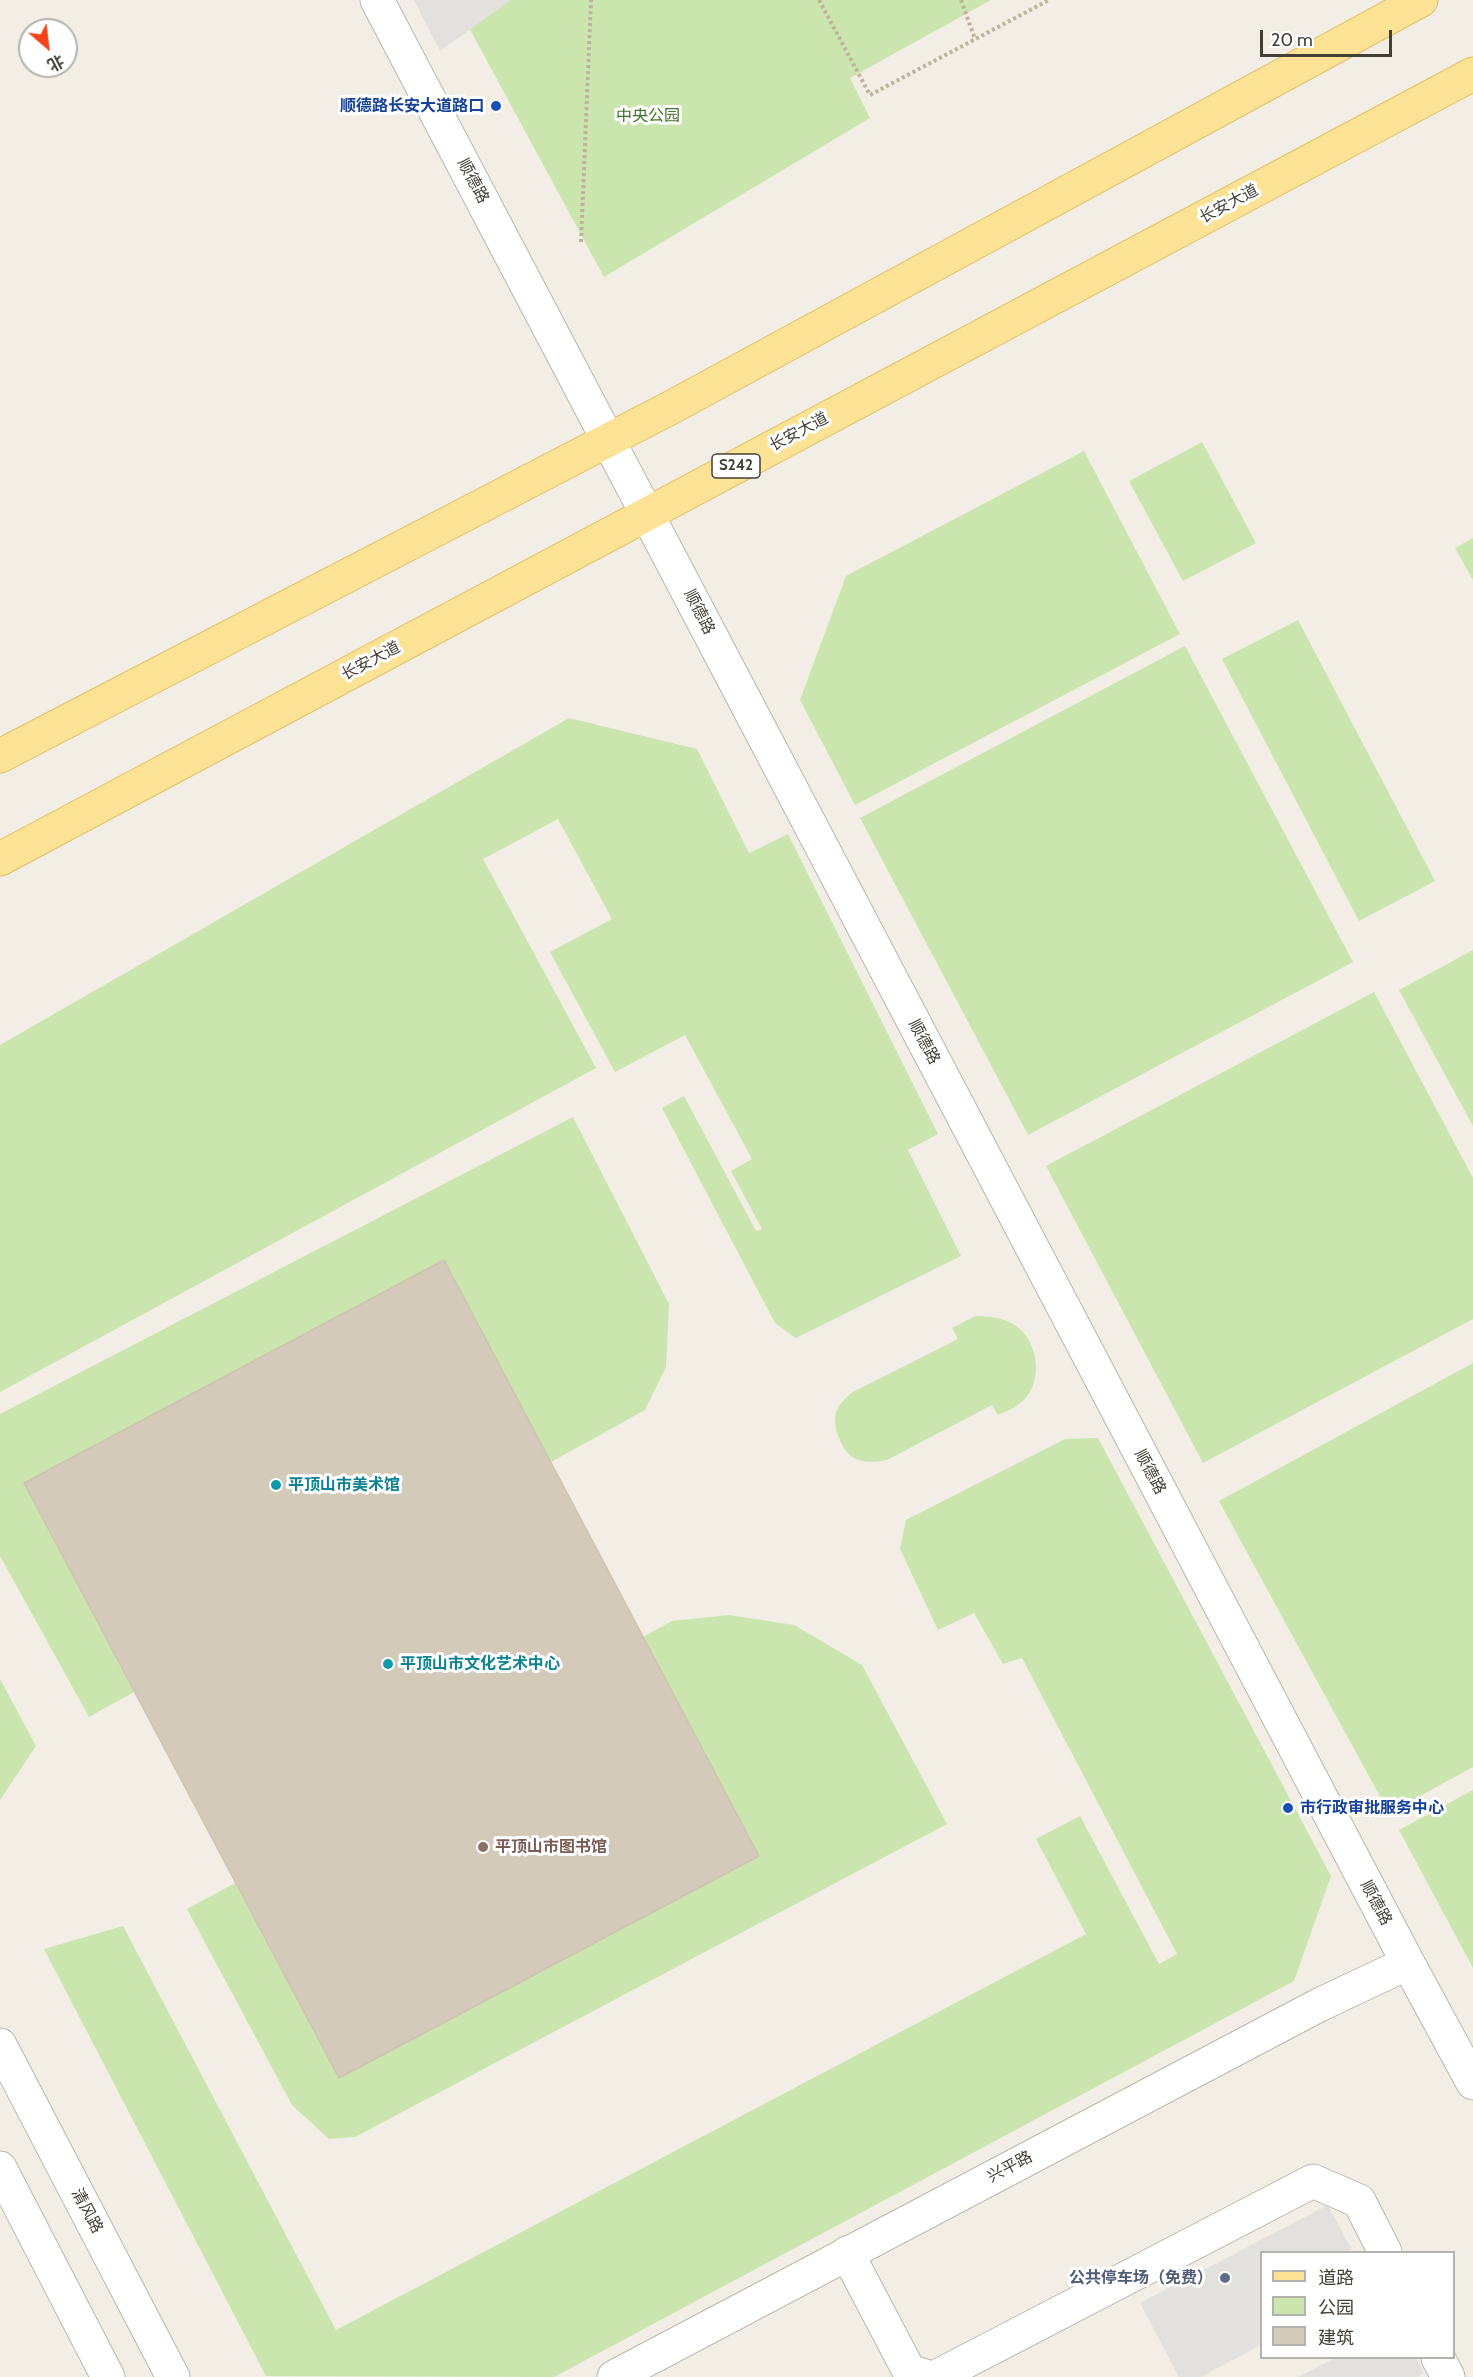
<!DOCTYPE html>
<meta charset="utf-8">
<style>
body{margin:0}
#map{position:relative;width:1473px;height:2377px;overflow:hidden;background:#f2eee5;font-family:Cabin,"Noto Sans SC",sans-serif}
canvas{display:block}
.legend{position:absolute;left:1260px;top:2251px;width:195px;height:108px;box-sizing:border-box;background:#fff;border:2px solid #b4b2ae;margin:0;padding:8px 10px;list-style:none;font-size:18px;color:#443f35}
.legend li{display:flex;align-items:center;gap:12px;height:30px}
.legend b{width:30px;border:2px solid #b4b2ae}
.north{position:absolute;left:18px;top:18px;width:60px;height:60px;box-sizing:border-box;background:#fff;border:2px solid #b4b2ae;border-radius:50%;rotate:152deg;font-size:16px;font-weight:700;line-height:24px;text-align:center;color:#443f35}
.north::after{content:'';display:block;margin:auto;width:21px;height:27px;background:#f3441a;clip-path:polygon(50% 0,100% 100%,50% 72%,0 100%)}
.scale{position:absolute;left:1260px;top:30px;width:132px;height:27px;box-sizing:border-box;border:3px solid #443f35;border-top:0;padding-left:8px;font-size:18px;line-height:21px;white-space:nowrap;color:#443f35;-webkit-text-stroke:4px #fff;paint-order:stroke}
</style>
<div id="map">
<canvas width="1473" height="2377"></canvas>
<ul class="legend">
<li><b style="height:8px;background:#fbe294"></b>道路</li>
<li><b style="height:16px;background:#cae5ae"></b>公园</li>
<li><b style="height:16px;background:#d3caba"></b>建筑</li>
</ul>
<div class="north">北</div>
<div class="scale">20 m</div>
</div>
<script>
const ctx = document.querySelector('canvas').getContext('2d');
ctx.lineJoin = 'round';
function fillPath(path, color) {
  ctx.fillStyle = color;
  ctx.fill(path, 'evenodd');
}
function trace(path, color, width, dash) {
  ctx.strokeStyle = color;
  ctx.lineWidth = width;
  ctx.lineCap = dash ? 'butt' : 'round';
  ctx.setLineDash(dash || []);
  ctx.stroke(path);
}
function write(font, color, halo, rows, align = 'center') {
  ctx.font = font + ' Cabin,"Noto Sans SC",sans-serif';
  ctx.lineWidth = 6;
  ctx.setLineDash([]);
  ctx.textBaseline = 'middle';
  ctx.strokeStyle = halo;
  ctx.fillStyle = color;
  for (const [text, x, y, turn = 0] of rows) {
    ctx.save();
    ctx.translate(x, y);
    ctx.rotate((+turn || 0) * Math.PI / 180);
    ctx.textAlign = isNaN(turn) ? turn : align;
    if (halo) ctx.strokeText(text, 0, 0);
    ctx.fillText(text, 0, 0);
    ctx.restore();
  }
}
fillPath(new Path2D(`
 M454,0h537l-141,78 20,40 -266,159z
 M1202,442l54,101 -73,38 -54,-100z
 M1084,451l96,183 -325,171 -55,-105 46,-124z
 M1473,538v42l-18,-32z
 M1298,620l137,261 -76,40 -137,-262z
 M1185,646l168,316 -325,173 -168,-317z
 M569,718l128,31 52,104 39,-19 150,300 -30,16 53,106 -165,82 -21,-15 -113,-215 22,-12 72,135 6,-2 -31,-58 21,-12 -67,-124 -70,37 -65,-120 62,-33 -54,-100 -75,40 113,209 -596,324v-347z
 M1473,950v176l-74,-136z
 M1374,992l99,186v141l-270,144 -157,-297z
 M573,1117l96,187 -3,63 -21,43 -94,52 -107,-202 -420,223 110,209 -45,25 -89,-161v-142z
 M975,1316c15,0 33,2 45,13 20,18 23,58 -1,75 -6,5 -14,8 -21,11l-6,-10 -105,55c-10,2 -23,3 -33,-2 -13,-8 -22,-32 -18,-46 3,-8 9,-13 15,-19l107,-54 -6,-11z
 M1473,1363v404l-84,46 -170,-312z
 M1098,1438l233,438 -37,105 -740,396 -288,-1 -222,-427 79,-23 213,404 750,-396 -50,-95 44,-23 79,148 18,-10 -155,-296 -19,6 -29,-51 -36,17 -38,-81 6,-29 159,-81z
 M729,1615l65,10 68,40 85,159 -592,313 -26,2 -37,-34 -105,-196 48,-26 104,195 419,-222 -115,-219 29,-16z
 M0,1679l36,67 -36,54z
 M1473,1790v178l-74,-138z`), '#cae5ae');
fillPath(new Path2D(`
 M414,0h97l-71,51z
 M1328,2205l25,47h-91l-1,93 -60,32h-22l-39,-74z
 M1335,2358h81l8,15 -7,4h-119z`), '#e3e1dd');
const building = new Path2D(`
 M444,1260l315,596 -420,222 -315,-595z`);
fillPath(building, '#d3caba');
trace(building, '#cec3ae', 1.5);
const minor = new Path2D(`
 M847,2253l62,118 19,6
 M1438,2358l10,19
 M936,2377l377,-196 46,20 26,51`);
const tertiary = new Path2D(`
 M377,0l1031,1963 65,120
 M0,2045l173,332
 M0,2168l108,209
 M614,2377l705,-372 89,-42`);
const primary = new Path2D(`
 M0,756l672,-349 749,-407
 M0,859l1473,-785`);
trace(minor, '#bdb6a8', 35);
trace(tertiary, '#bdb6a8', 35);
trace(primary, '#e0c065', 35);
trace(new Path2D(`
 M819,0l51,95 179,-95
 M961,0l14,39
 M581,242l10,-242`), '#beb399', 4, [3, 3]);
trace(minor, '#fff', 33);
trace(tertiary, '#fff', 33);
trace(primary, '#fbe294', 33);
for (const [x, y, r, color] of [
 [496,106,6,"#1a4fb4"],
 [276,1485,6,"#0f9aa8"],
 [388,1664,6,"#0f9aa8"],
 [1288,1808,6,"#1a4fb4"],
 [483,1847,6,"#8d6e63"],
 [1225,2278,6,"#5c6f8a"]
]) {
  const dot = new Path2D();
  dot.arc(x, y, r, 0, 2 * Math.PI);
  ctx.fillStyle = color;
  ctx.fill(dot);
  trace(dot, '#fff', 2);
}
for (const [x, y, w] of [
 [736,466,48]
]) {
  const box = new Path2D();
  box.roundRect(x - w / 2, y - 12, w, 24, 4.5);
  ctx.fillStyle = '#fff';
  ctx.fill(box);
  trace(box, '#443f35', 1.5);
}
write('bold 15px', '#443f35', null, [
 ["S242",736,466]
]);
write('bold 16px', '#164399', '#fff', [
 ["顺德路长安大道路口",484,106],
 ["市行政审批服务中心",1300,1808,"left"]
], 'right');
write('16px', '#43732a', '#fff', [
 ["中央公园",648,116]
]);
write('16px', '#443f35', '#fff', [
 ["顺德路",473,181,62],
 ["长安大道",1229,204,-28],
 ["长安大道",799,432,-28],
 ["顺德路",699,612,63],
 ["长安大道",371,661,-28],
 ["顺德路",924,1042,62],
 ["顺德路",1150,1472,62],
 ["顺德路",1376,1903,62],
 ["兴平路",1010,2167,-28],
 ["清风路",87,2211,62]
]);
write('bold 16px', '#0d838f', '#fff', [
 ["平顶山市美术馆",288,1485],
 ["平顶山市文化艺术中心",400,1664]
], 'left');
write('bold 16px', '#785e54', '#fff', [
 ["平顶山市图书馆",495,1847]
], 'left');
write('bold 16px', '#4e5e75', '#fff', [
 ["公共停车场（免费）",1213,2278]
], 'right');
</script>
